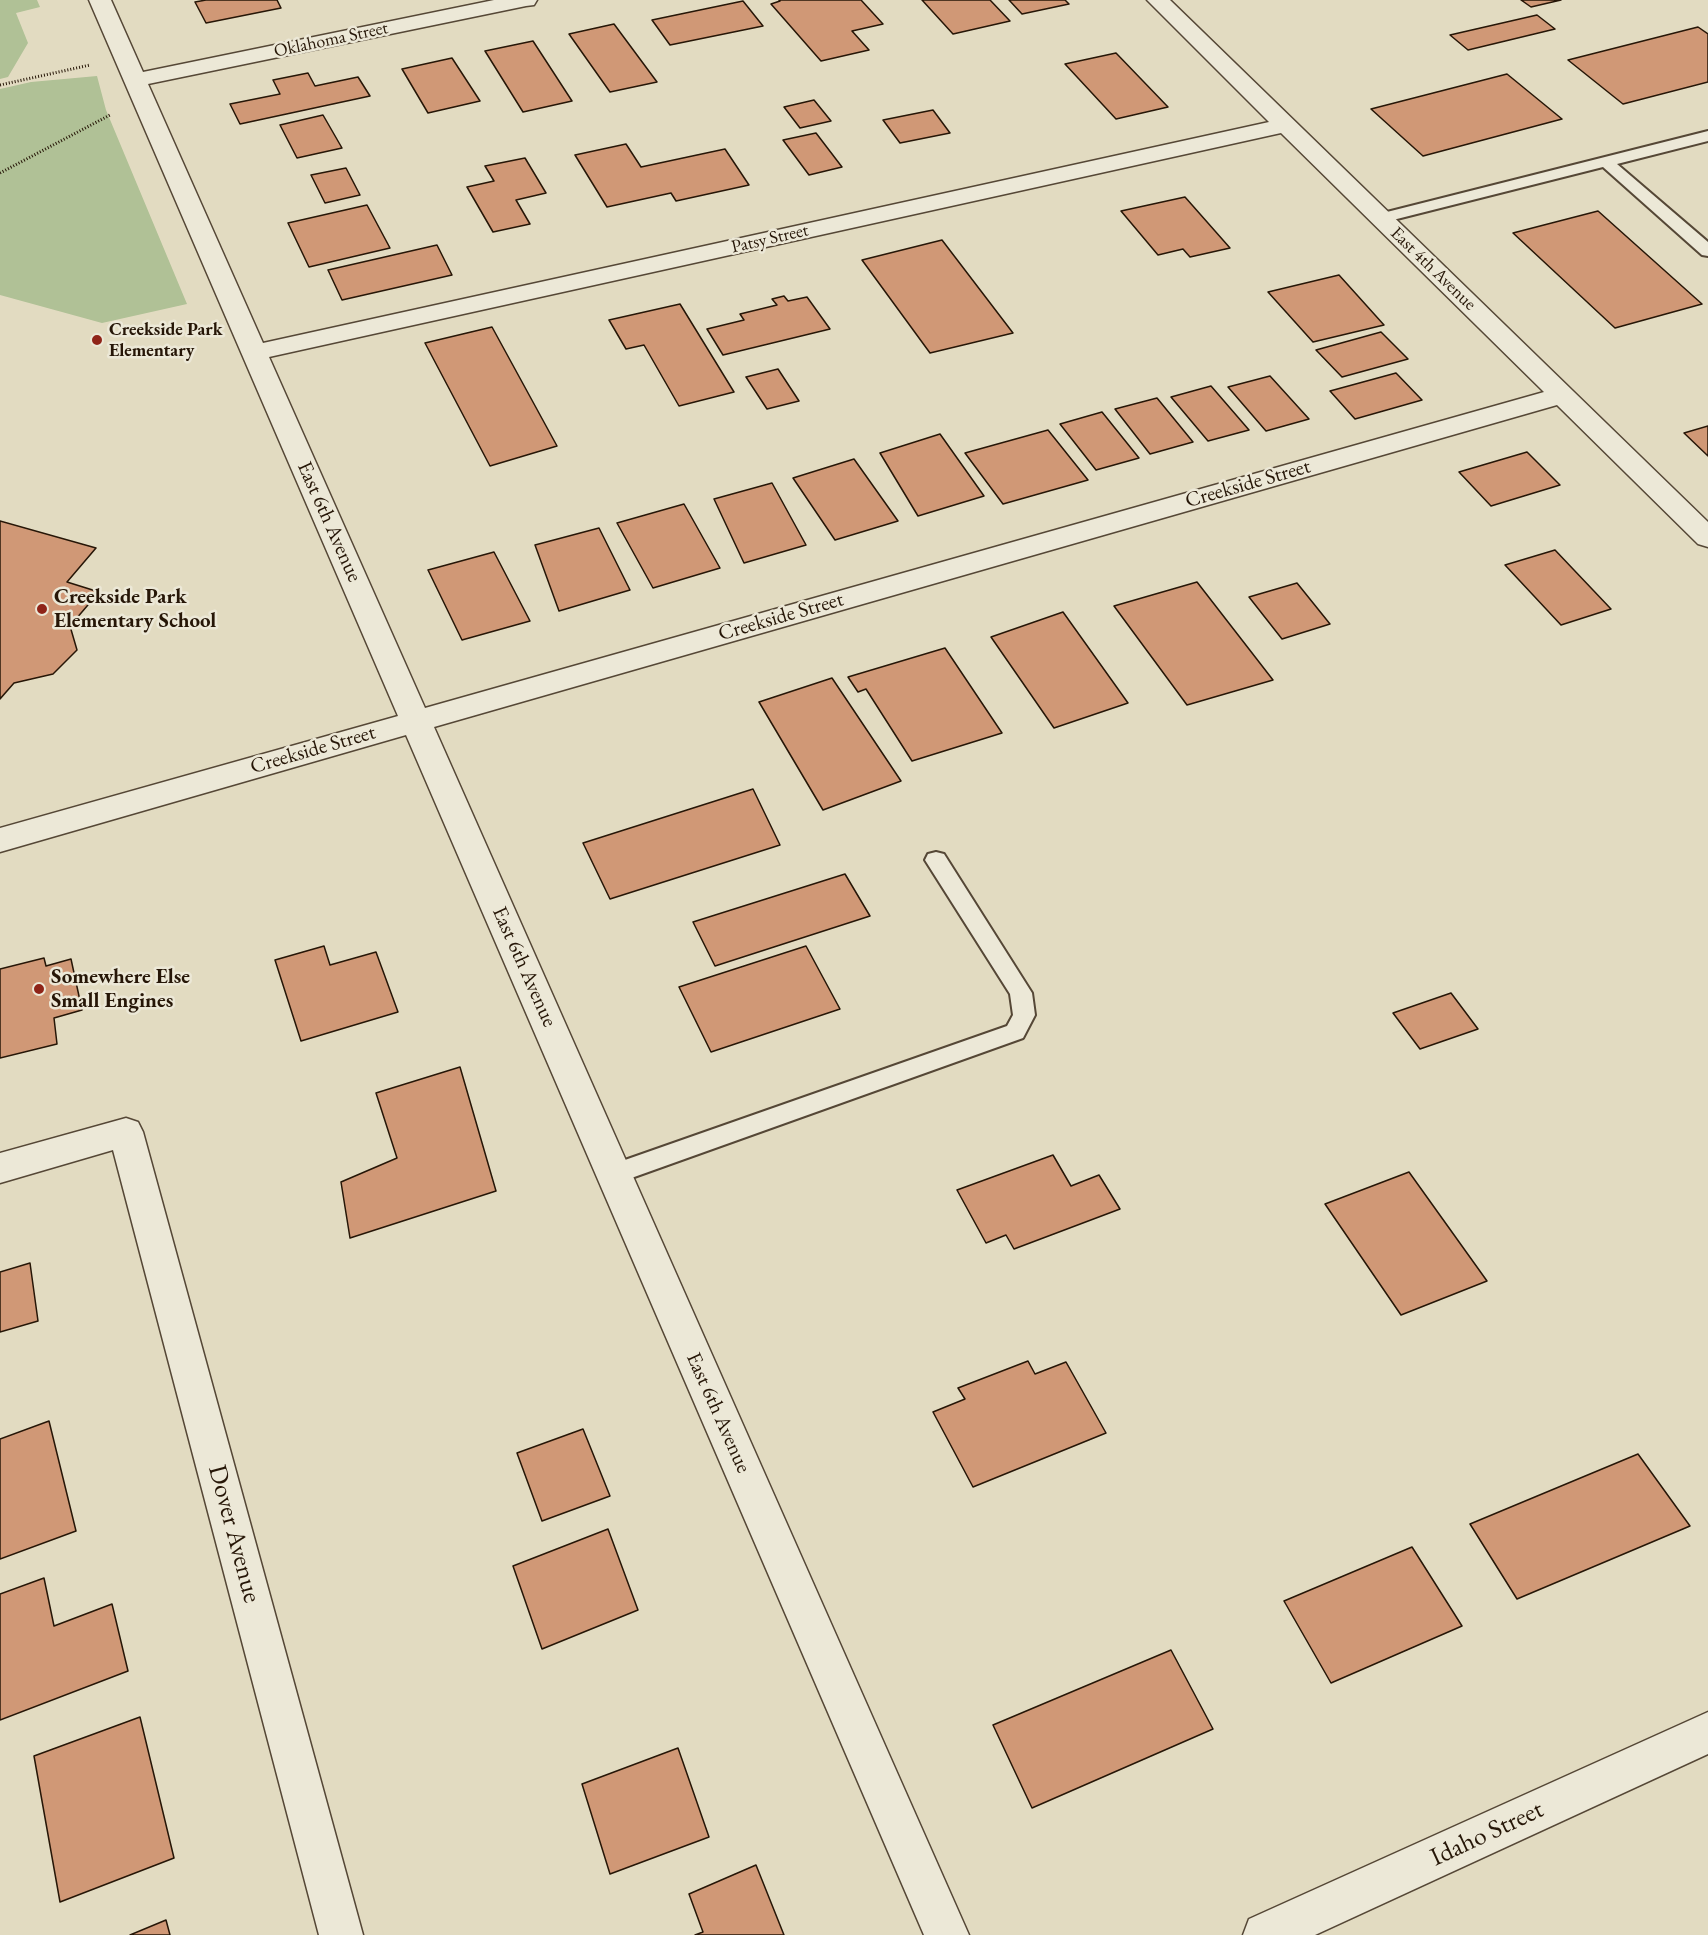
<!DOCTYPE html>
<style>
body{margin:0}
canvas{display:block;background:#e2dbc1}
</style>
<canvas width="1708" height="1935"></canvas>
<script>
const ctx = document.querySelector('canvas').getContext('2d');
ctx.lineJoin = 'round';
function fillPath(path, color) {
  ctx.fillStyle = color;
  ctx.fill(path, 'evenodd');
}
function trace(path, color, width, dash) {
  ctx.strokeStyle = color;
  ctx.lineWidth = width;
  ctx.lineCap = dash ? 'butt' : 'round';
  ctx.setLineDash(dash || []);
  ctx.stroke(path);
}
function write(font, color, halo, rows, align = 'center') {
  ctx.font = font + ' "EB Garamond",serif';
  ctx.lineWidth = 5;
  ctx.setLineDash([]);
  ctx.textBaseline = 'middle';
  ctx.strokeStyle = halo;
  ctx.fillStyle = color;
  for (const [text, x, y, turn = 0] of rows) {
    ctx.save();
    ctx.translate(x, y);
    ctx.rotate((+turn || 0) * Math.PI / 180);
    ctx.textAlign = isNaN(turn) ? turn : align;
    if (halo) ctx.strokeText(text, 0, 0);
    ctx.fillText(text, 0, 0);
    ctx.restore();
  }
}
fillPath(new Path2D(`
 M0,0h37l3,7 -24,6 12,30 -20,34 -8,2z
 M97,76l9,34 81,194 -85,19 -102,-28v-206l31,-7z`), '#b0c196');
const building = new Path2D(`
 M206,0h71l4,8 -75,15 -11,-21z
 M779,0h82l22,24 -31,7 17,19 -48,11 -50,-57 9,-3z
 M922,0h68l20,21 -57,13z
 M1009,0h56l4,4 -47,10z
 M1521,0h40l-30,7z
 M743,1l20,25 -93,19 -18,-25z
 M1537,15l18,14 -87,21 -18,-15z
 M614,24l43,58 -47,10 -41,-58z
 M1698,27l10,7v48l-85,22 -55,-44z
 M533,41l39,60 -49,11 -38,-61z
 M1116,53l52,54 -52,12 -51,-55z
 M452,58l28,43 -52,12 -26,-44z
 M308,73l7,13 43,-9 12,19 -130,28 -10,-20 50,-10 -7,-14z
 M1507,74l55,45 -139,37 -52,-47z
 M814,100l17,21 -31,7 -16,-21z
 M933,110l17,23 -50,10 -17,-23z
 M323,115l19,33 -45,10 -17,-33z
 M816,133l26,34 -33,8 -26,-35z
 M626,144l15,23 84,-18 24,36 -73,16 -5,-8 -64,14 -32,-52z
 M525,158l21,35 -30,7 14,24 -37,8 -26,-45 27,-6 -9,-15z
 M346,168l14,27 -35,8 -14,-28z
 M1185,197l45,51 -40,9 -7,-8 -25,6 -37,-44z
 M367,205l23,43 -81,19 -21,-44z
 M1598,211l104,93 -87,24 -102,-95z
 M942,240l71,93 -83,20 -68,-93z
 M437,245l15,30 -110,25 -14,-30z
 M1339,275l45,50 -71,17 -45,-50z
 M784,296l4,5 19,-4 23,32 -107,26 -16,-26 37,-9 -4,-6 37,-9 -5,-6z
 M680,304l54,88 -55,14 -35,-61 -18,4 -17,-29z
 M492,327l65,119 -67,20 -65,-123z
 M1381,332l27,27 -66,18 -26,-27z
 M778,369l21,32 -32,8 -21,-32z
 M1396,373l26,27 -67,19 -25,-28z
 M1270,376l39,43 -43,12 -38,-44z
 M1211,386l38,44 -41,11 -37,-44z
 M1157,398l36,44 -43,12 -35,-45z
 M1102,412l37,46 -43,12 -36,-46z
 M1708,426v30l-24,-23z
 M1048,430l40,50 -85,24 -38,-51z
 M940,434l44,62 -66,20 -38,-63z
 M1527,452l33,33 -69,21 -32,-34z
 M854,459l44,62 -63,19 -42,-62z
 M772,483l34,62 -62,18 -30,-64z
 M684,504l36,64 -67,20 -36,-65z
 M0,521l96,27 -29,34 32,10 -29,34 7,24 -24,24 -39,9 -14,16z
 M599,528l31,62 -71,21 -24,-66z
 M1555,550l56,59 -50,16 -56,-60z
 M494,552l36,69 -68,19 -34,-70z
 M1197,582l76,98 -86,25 -73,-99z
 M1297,583l33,41 -48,15 -33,-42z
 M1063,612l65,91 -74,25 -63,-91z
 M945,648l57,85 -90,28 -46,-72 -8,3 -10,-15z
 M832,678l69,103 -78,29 -64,-108z
 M753,789l27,56 -170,54 -27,-56z
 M845,874l25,42 -155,50 -22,-44z
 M324,946l6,19 46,-13 22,60 -97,29 -26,-81z
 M806,946l34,63 -129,43 -32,-65z
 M44,958l2,8 25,-7 11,51 -28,8 3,26 -57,14v-89z
 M1451,993l27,36 -58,20 -27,-36z
 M460,1067l36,124 -146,47 -9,-56 56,-24 -21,-65z
 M1053,1155l18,31 28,-11 21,34 -106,40 -8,-14 -20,8 -29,-53z
 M1409,1172l78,109 -86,34 -76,-111z
 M30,1263l8,58 -38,11v-60z
 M1028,1361l7,13 31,-12 40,71 -133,54 -40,-75 32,-13 -7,-11z
 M49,1421l27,110 -76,28v-120z
 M583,1429l27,67 -68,25 -25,-68z
 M1638,1454l52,72 -173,73 -47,-75z
 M608,1529l30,81 -96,39 -29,-83z
 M1412,1547l50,79 -131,57 -47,-82z
 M44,1578l10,48 58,-22 16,67 -128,49v-126z
 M1171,1650l42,79 -181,79 -39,-83z
 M140,1717l34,141 -114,44 -26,-146z
 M678,1748l31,89 -99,37 -28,-90z
 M756,1865l28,70h-89l8,-3 -14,-38z
 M166,1920l4,15h-40z`);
fillPath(building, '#d09876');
trace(building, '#261607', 1.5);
const service = new Path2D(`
 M1708,131v10l-91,23 91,78v14l-6,-1 -99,-88 -222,56 -8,-5 2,-3z
 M936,852l8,2 88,139 3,22 -12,23 -400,143 -9,3 -9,-3 -3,-7 3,-7 402,-141 6,-11 -3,-21 -85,-134 3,-6z`);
const minor = new Path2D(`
 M89,0h22l32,72 351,-72h43l-3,5 -8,1 -378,78 115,259 1006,-221 -122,-122h23l538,522v25l-10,-3 -141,-139 -1123,322 535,1208h-45l-518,-1200 -406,117v-24l398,-112zM1281,133l263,259 -1119,316 -156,-351z
 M126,1118l12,4 5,10 220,803h-44l-206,-785 -113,33v-30z
 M1708,1712v42l-393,181h-72l6,-16z`);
trace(service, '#554736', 4);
trace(minor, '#554736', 3);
trace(new Path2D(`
 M0,85l90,-20
 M0,173l110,-58`), '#261607', 3, [1, 2]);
fillPath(service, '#ece8d7');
fillPath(minor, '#ece8d7');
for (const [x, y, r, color] of [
 [97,340,6,"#8f2418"],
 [42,609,6,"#8f2418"],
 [39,989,6,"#8f2418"]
]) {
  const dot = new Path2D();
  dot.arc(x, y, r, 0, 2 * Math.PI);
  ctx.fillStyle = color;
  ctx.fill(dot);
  trace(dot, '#ece8d7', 2);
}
write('18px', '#261607', '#ece8d7', [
 ["Oklahoma Street",331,40,-12],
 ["Patsy Street",770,239,-13],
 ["East 4th Avenue",1433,269,44]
]);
write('bold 18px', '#261607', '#ece8d7', [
 ["Creekside Park",109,330],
 ["Elementary",109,351]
], 'left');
write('21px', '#261607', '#ece8d7', [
 ["Creekside Street",1248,484,-16],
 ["East 6th Avenue",329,522,66],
 ["Creekside Street",781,617,-16],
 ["Creekside Street",313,750,-16],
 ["East 6th Avenue",524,967,66],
 ["East 6th Avenue",718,1413,66]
]);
write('bold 21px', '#261607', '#ece8d7', [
 ["Creekside Park",54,597],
 ["Elementary School",54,621],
 ["Somewhere Else",51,977],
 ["Small Engines",51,1001]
], 'left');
write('26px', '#261607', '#ece8d7', [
 ["Dover Avenue",234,1534,75],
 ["Idaho Street",1487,1834,-25]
]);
</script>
